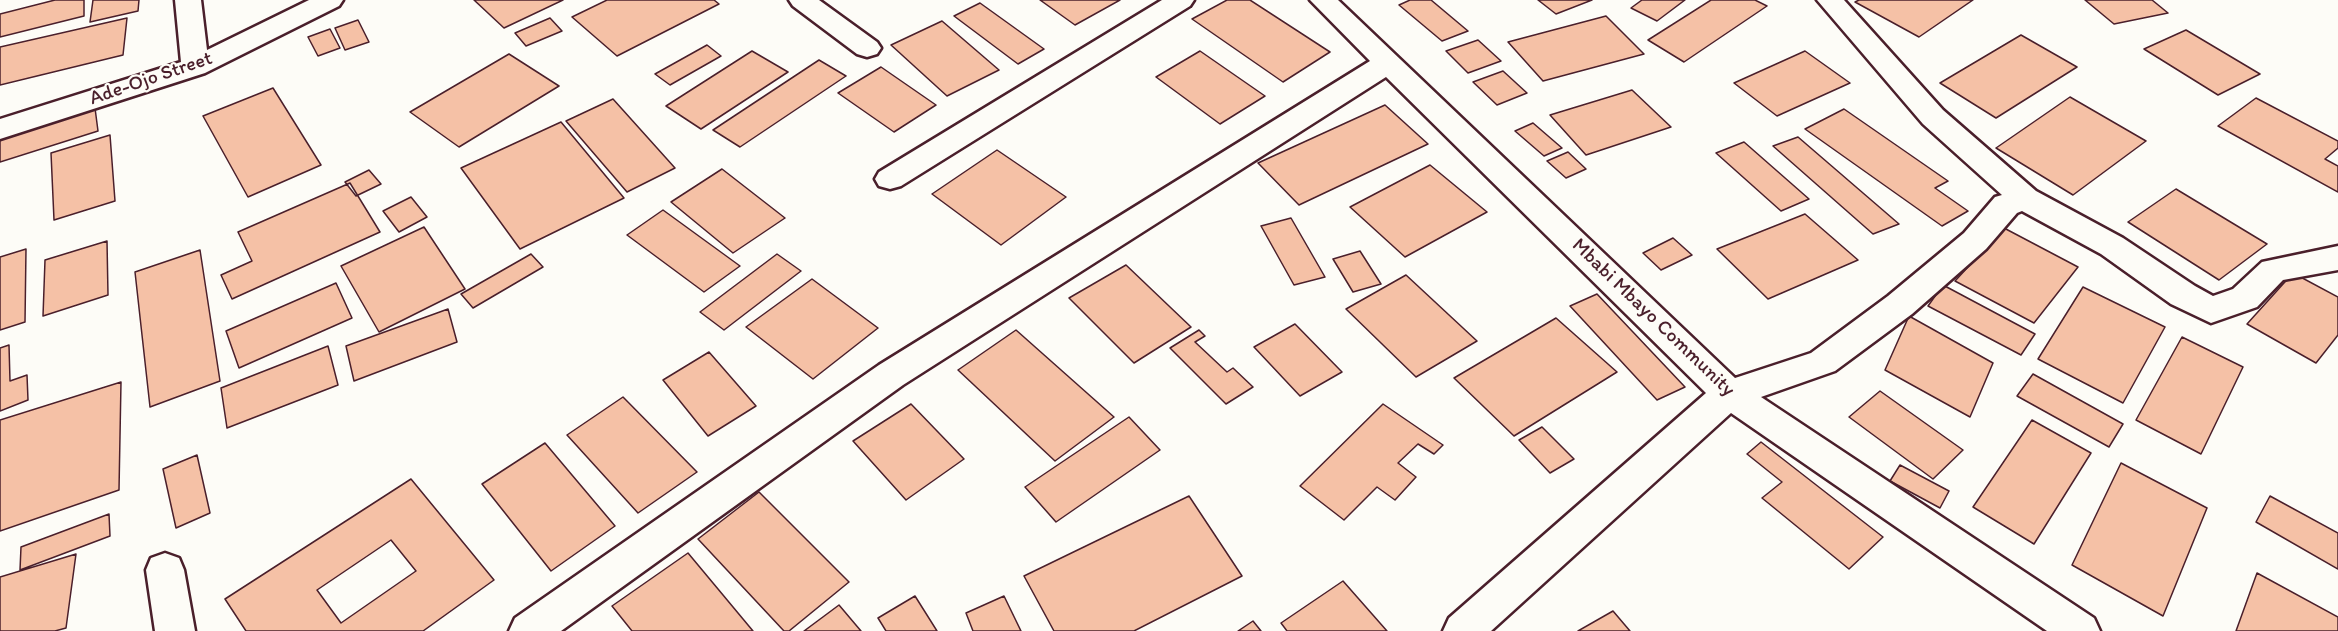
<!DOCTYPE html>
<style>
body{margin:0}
canvas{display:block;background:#fdfcf7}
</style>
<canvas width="2338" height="631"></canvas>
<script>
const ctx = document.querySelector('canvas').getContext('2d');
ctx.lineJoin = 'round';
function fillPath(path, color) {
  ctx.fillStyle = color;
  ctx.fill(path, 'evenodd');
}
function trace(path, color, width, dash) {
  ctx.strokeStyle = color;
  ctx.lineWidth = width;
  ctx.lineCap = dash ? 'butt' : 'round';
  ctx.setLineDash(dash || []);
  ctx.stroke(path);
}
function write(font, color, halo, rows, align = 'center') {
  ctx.font = font + ' Itim,sans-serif';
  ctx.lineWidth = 4.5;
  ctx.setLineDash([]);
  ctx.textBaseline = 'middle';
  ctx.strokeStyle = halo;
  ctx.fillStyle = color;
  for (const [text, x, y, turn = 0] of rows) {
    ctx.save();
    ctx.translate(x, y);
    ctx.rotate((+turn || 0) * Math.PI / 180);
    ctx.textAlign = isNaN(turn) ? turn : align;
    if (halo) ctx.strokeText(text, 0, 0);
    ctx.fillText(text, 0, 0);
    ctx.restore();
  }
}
const building = new Path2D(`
 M55,0h29v16l-84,21v-23z
 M93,0h46l-1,11 -48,11z
 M474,0h89l-59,28z
 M607,0h107l5,4 -102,52 -45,-39z
 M1040,0h80l-45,25z
 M1227,0h23l80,52 -47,30 -91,-63z
 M1410,0h21l37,31 -26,10 -43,-36z
 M1538,0h54l-36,14z
 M1642,0h43l-28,21 -26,-13z
 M1711,0h44l12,6 -83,56 -36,-22z
 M1859,0h114l-54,37 -64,-35z
 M2085,0h67l16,13 -54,11z
 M980,3l64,46 -26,15 -64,-48z
 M1606,16l38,38 -101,27 -35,-39z
 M127,18l-4,37 -123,30v-38z
 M550,18l12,13 -36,15 -11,-13z
 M358,20l11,22 -24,8 -10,-22z
 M942,21l57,49 -52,26 -56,-51z
 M330,29l10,19 -22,8 -10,-19z
 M2186,30l74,44 -42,21 -74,-46z
 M2021,35l56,32 -81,51 -56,-35z
 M1478,40l23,21 -33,12 -22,-22z
 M707,45l14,11 -51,29 -15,-11z
 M752,51l36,21 -87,57 -35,-23z
 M1200,51l65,45 -45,28 -64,-47z
 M1805,51l45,32 -73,33 -43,-33z
 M509,54l50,32 -100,61 -49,-35z
 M819,60l27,16 -106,71 -27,-17z
 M881,67l55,38 -42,27 -56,-39z
 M1503,71l24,22 -30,12 -24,-23z
 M273,88l48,77 -73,32 -45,-81z
 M1632,90l39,37 -85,28 -36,-40z
 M2070,97l76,44 -73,54 -77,-47z
 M2256,98l82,43v7l-13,11 13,7v26l-120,-66z
 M613,99l62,69 -48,24 -61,-71z
 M1385,105l43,39 -129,61 -41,-42z
 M95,108l3,23 -98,31v-25z
 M1844,109l104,72 -13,7 33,23 -26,15 -137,-97z
 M561,122l63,76 -104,51 -59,-81z
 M1533,123l29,25 -18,8 -29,-25z
 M110,135l5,66 -61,19 -3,-67z
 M1798,137l101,87 -26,10 -100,-88z
 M1744,142l65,57 -28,12 -65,-58z
 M997,150l69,47 -65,48 -69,-51z
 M1568,152l18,17 -20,9 -19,-17z
 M1430,165l57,47 -82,45 -55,-50z
 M722,169l63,49 -52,35 -62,-51z
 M369,170l12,14 -25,12 -11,-14z
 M350,183l30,49 -148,67 -11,-24 31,-14 -14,-29z
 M2176,189l91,55 -48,36 -91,-58z
 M411,197l16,20 -28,15 -16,-21z
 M663,210l77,56 -36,26 -77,-57z
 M1805,214l53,46 -90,39 -51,-50z
 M1291,218l34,59 -31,8 -33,-59z
 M424,227l41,62 -86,43 -38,-66z
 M2004,228l74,39 -44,56 -79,-42z
 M1673,238l19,17 -31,15 -18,-17z
 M107,241l1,54 -65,21 2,-56z
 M26,249l-1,73 -25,8v-73z
 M200,250l20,131 -70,26 -15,-135z
 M1360,251l21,33 -28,8 -20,-33z
 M531,254l12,13 -70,41 -12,-14z
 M777,254l24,17 -77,59 -24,-18z
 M1126,265l65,62 -57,36 -65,-65z
 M2293,273l45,24v38l-22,28 -69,-39z
 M1406,275l71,66 -61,36 -70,-68z
 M812,279l66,49 -65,51 -67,-52z
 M336,283l16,35 -113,50 -13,-37z
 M1943,285l92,49 -14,21 -93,-49z
 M2083,287l82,40 -42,76 -85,-44z
 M1597,294l88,93 -28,13 -87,-94z
 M448,309l9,33 -103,39 -8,-35z
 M1909,316l84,47 -23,54 -85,-47z
 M1556,318l61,54 -103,64 -60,-58z
 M1295,324l47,48 -42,24 -46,-49z
 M1016,330l98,87 -59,44 -97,-91z
 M1199,330l6,6 -10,6 32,30 6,-4 20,19 -27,17 -56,-56z
 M2182,337l61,30 -42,87 -65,-34z
 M9,345l1,36 17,-6 1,25 -28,11v-63z
 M328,346l10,39 -111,43 -6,-40z
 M709,352l47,54 -48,30 -45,-56z
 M2033,374l90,50 -14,23 -92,-51z
 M121,382l-2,108 -119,41v-111z
 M1880,391l83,59 -30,29 -84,-62z
 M623,397l74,75 -59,41 -71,-78z
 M911,404l53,55 -58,41 -53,-59z
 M1383,404l60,41 -9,9 -16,-10 -20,19 18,14 -21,23 -18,-13 -33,33 -44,-34z
 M1129,417l31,33 -104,72 -31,-35z
 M2032,420l59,33 -57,91 -61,-37z
 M1542,427l32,32 -24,14 -31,-33z
 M1761,442l122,95 -34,32 -87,-71 20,-16 -35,-28z
 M545,443l70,83 -64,45 -69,-87z
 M197,455l13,58 -34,15 -13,-59z
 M2121,463l86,45 -44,108 -91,-51z
 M1900,465l49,26 -9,17 -50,-27z
 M411,479l83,101 -71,51h-177l-21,-32zM391,540l25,31 -75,52 -24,-33z
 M759,492l90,90 -60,49h-5l-86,-92z
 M1189,496l53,80 -108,55h-80l-30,-55z
 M2270,496l68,37v36l-82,-47z
 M109,514l1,22 -90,34 1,-23z
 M688,553l65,78h-121l-20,-25z
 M76,554l-10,74 -11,3h-55v-54z
 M2257,573l81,44v14h-102z
 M1343,581l44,50h-100l-6,-8z
 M915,596l22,35h-51l-8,-13z
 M1004,596l17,35h-48l-7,-18z
 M839,605l22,26h-57z
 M1613,611l17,20h-52z
 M1253,621l8,10h-23z`);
fillPath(building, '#f5c1a6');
trace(building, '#4a1f2b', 1.5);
const minor = new Path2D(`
 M175,0h26l6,50 102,-50h34l-4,6 -134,67 -205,66v-20l181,-57z
 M789,0h30l58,42 4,6 -4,6 -10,3 -10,-3 -64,-48z
 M1162,0h32l-4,6 -289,180 -11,3 -11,-3 -4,-7 4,-7z
 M1310,0h28l397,378 76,-25 77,-57 76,-63 31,-36 7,-2 -79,-71 -106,-124h27l99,110 93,81 87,47 72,48 18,10 20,-7 29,-27 76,-16v24l-55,10 -26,27 -46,16 -40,-19 -70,-50 -79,-43 -5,2 -31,36 -74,65 -77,57 -74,26 333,221 6,13h-53l-316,-218 -240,218h-48l6,-13 257,-225 -320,-316 -483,308 -342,246h-52l6,-13 364,-253 491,-304z
 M165,553l14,5 5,12 11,61h-40l-9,-61 5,-12z`);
trace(minor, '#4a1f2b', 5);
fillPath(minor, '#fdfcf7');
write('20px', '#4a1f2b', '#fdfcf7', [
 ["Ade-Ojo Street",151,79,-19],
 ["Mbabi Mbayo Community",1653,318,44]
]);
</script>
